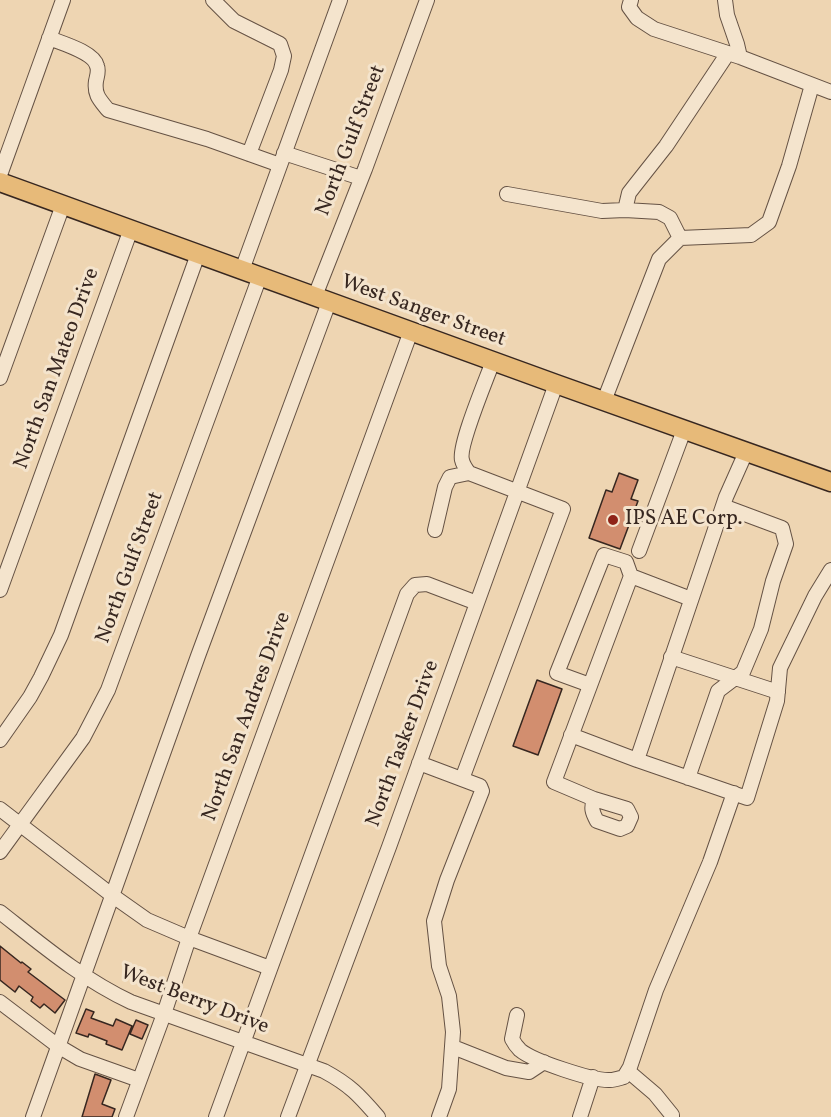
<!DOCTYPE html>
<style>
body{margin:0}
canvas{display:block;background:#eed5b2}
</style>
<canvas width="831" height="1117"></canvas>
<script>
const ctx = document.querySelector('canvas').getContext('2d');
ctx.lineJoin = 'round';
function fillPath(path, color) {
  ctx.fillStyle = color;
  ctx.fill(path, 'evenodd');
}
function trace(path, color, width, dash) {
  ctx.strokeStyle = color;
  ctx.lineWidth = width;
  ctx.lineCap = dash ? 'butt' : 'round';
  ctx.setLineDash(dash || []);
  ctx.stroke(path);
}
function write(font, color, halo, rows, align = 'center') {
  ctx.font = font + ' Vollkorn,serif';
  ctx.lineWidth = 6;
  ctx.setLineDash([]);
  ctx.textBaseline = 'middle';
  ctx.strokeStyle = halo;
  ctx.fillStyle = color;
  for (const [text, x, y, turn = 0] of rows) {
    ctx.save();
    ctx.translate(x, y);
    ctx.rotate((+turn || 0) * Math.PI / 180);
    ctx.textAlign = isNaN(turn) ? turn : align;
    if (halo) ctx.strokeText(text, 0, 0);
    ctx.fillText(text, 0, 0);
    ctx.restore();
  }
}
const building = new Path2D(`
 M619,473l19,7 -7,19 7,2 -18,48 -31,-11 17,-48 6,2z
 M537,680l25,9 -24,66 -25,-9z
 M0,946l21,17 1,-1 9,7 -3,3 37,28 -10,13 -11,-9 -4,4 -9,-7 2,-4 -14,-11 -4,6 -15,-12z
 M86,1009l8,3 -3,6 22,8 3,-7 16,7 -10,24 -16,-6 1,-3 -18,-7 -1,3 -12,-4z
 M136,1020l12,5 -6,14 -12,-5z
 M95,1074l16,6 -9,24 13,5 -3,8h-30z`);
fillPath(building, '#d28e6f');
trace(building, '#372720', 1.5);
const minor = new Path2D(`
 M213,0l21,21 46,23 4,12 -3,14 -32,84
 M631,0l-2,7 8,11 17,11 86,28 91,35
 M725,0l2,15 10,29 3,13
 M49,38c12,5 45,14 48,28 2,5 0,10 -1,15 -2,14 4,19 12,29l99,29 73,26
 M284,153l77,25
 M0,175l63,-175
 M507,194l95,17 23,-1 34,2 11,6 10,20
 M625,210l4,-17 7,-9 30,-38 62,-93
 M242,270l98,-270
 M315,296l50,-127 62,-169
 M0,378l63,-173
 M604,401l55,-142 21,-21 71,-3 18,-13 20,-56 23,-81
 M746,452l-20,45 -89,263 110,38 30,-97 3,-33 35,-72 16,-26
 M469,473c-3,-4 -6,-8 -7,-13 -4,-14 25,-82 31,-99
 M435,530l10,-43 5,-10 19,-4 94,36 -101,270
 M639,551l45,-121
 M0,590l131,-361
 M671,657l107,35
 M590,685l-33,-12 47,-118 22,7 5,14
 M571,735l66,25
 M0,740l30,-43 11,-20 20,-42 137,-381
 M419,763l61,23 2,5 -35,89 -13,41 5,45 10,30 4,36 -4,57 -10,28
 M688,778l30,-87 25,-19 18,-43 12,-48 13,-37 -4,-16 -59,-22
 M594,799c-3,9 -2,13 3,22l23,8 7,-3 4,-9 -4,-8 -33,-10 -40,-17 77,-206 60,23
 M0,809l113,87 34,24 42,18 81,30
 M0,852l83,-114 25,-48 152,-414
 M0,912c42,33 82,67 131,90l193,69c26,14 35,24 54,46
 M0,1002l58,44 22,13 59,21
 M517,1015l-5,24c2,4 5,8 8,11 13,11 73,31 90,30 5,0 10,-2 14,-3l6,-10 26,-77 54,-128 24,-69
 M453,1047l53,21 23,4 15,-10
 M628,1071l27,23 17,21v2
 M33,1117l165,-461 131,-354
 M126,1117l38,-103 25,-76 222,-607
 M216,1117l191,-523 8,-9 12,-1 50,19
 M288,1117l101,-270 167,-463
 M580,1117l13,-40`);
const major = new Path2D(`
 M0,182l556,202 275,98`);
trace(minor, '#655244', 16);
trace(major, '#372720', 21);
trace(minor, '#f4e4cd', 14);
trace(major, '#e7ba79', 18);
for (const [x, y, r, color] of [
 [613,520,6,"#8f2418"]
]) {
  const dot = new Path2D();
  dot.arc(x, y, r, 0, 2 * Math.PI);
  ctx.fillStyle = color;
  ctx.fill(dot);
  trace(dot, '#f4e4cd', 2);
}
write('21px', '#372720', '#f4e4cd', [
 ["North Gulf Street",352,141,-69],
 ["West Sanger Street",423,312,20],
 ["North San Mateo Drive",58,369,-70],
 ["North Gulf Street",131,568,-70],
 ["North San Andres Drive",248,717,-70],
 ["North Tasker Drive",404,744,-70],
 ["West Berry Drive",194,1001,21]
]);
write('21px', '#372720', '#f4e4cd', [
 ["IPS AE Corp.",625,520]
], 'left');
</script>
